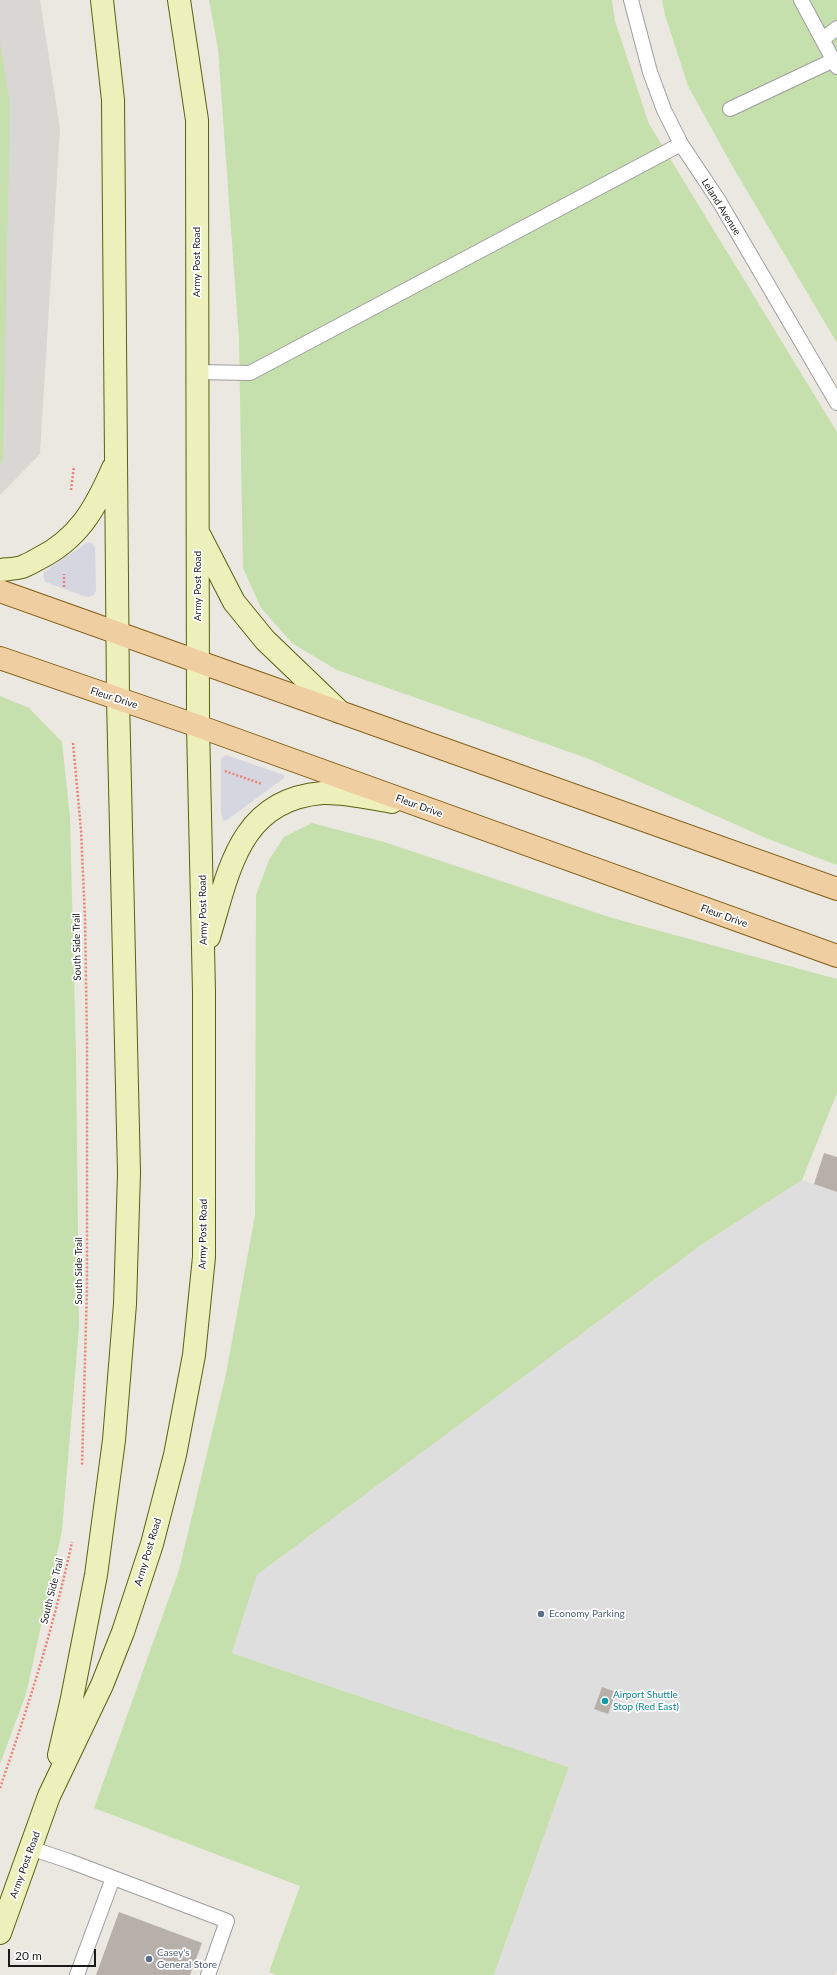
<!DOCTYPE html>
<style>
body{margin:0}
#map{position:relative;width:837px;height:1975px;overflow:hidden;background:#ebe8e1;font-family:Lato,sans-serif}
canvas{display:block}
.scale{position:absolute;left:8px;top:1949px;width:88px;height:18px;box-sizing:border-box;border:2px solid #1a1a1a;border-top:0;padding-left:5px;font-size:12px;line-height:14px;white-space:nowrap;color:#1a1a1a;-webkit-text-stroke:3px #fff;paint-order:stroke}
</style>
<div id="map">
<canvas width="837" height="1975"></canvas>
<div class="scale">20 m</div>
</div>
<script>
const ctx = document.querySelector('canvas').getContext('2d');
ctx.lineJoin = 'round';
function fillPath(path, color) {
  ctx.fillStyle = color;
  ctx.fill(path, 'evenodd');
}
function trace(path, color, width, dash) {
  ctx.strokeStyle = color;
  ctx.lineWidth = width;
  ctx.lineCap = dash ? 'butt' : 'round';
  ctx.setLineDash(dash || []);
  ctx.stroke(path);
}
function write(font, color, halo, rows, align = 'center') {
  ctx.font = font + ' Lato,sans-serif';
  ctx.lineWidth = 3.5;
  ctx.setLineDash([]);
  ctx.textBaseline = 'middle';
  ctx.strokeStyle = halo;
  ctx.fillStyle = color;
  for (const [text, x, y, turn = 0] of rows) {
    ctx.save();
    ctx.translate(x, y);
    ctx.rotate((+turn || 0) * Math.PI / 180);
    ctx.textAlign = isNaN(turn) ? turn : align;
    if (halo) ctx.strokeText(text, 0, 0);
    ctx.fillText(text, 0, 0);
    ctx.restore();
  }
}
fillPath(new Path2D(`
 M0,0h40l20,128 -20,326 -40,41z`), '#d9d7d3');
fillPath(new Path2D(`
 M209,0h403l3,21 34,103 188,308v433l-69,-26 -179,-80 -252,-89 -45,-27 -31,-35 -18,-40 -4,-228 -21,-291z
 M662,0h175v343l-103,-174 -46,-83 -23,-71z
 M0,42l10,61 -7,358 -3,3z
 M0,696l29,12 33,34 8,76 6,236 3,273 -17,204 -36,163 -26,70z
 M312,823l72,19 228,76 225,61v114l-35,87 -102,66 -443,329 -25,78 337,114 -75,208h-217l-8,-3 31,-86 -206,-78 85,-238 47,-196 29,-159 1,-320 13,-35 15,-23z`), '#c5e0ac');
fillPath(new Path2D(`
 M802,1180l35,12v778l-2,5h-341l75,-208 -337,-114 25,-78 443,-329z`), '#dedede');
fillPath(new Path2D(`
 M88,542l4,1 3,4 1,44 -2,4 -5,2 -5,-1 -39,-14 -2,-6 1,-4z
 M226,755l58,20v3l-57,42 -4,1 -2,-8v-55z`), '#d6d6e0');
fillPath(new Path2D(`
 M824,1153l13,4v35l-23,-8z
 M602,1687l14,5 -8,22 -14,-5z
 M119,1912l83,31 -12,32h-94z`), '#b7b0aa');
const lane = new Path2D(`
 M631,0l19,72 14,38 17,34 38,57 118,202
 M801,0l36,67
 M823,39l14,-11
 M730,109l104,-49
 M198,372l52,1 431,-229
 M30,1848l39,13 158,60 -19,54
 M77,1975l36,-97`);
const secondary = new Path2D(`
 M200,536l34,66 31,38 75,72
 M0,570c7,-1 15,-1 22,-3 5,-2 11,-5 16,-8 41,-20 58,-52 75,-91
 M209,937c20,-66 30,-137 113,-144 23,-1 47,5 70,9
 M59,1755l12,-52 25,-128 18,-135 11,-136 4,-131 -11,-474 -5,-599 -11,-100
 M0,1933l49,-137 53,-111 21,-53 29,-88 23,-89 19,-100 10,-98v-265l-6,-266 -1,-606 -18,-120`);
const primary = new Path2D(`
 M0,591l837,298
 M0,658l198,68 639,230`);
trace(lane, '#9e9e9e', 16);
trace(secondary, '#586111', 24);
trace(primary, '#7f5c12', 24);
trace(new Path2D(`
 M71,490l3,-24
 M64,587v-13
 M73,743l8,87 4,88 2,125v245l-5,178
 M225,771l37,13
 M0,1788c28,-81 54,-162 72,-246`), '#e78276', 2.5, [2, 2]);
trace(lane, '#fff', 14);
trace(secondary, '#edf0ba', 22);
trace(primary, '#efcea2', 22);
for (const [x, y, r, color] of [
 [541,1614,4,"#5c6f8a"],
 [605,1701,4,"#0f9aa8"],
 [149,1959,4,"#5c6f8a"]
]) {
  const dot = new Path2D();
  dot.arc(x, y, r, 0, 2 * Math.PI);
  ctx.fillStyle = color;
  ctx.fill(dot);
  trace(dot, '#fff', 1.5);
}
write('10px', '#1a1a1a', '#fff', [
 ["Leland Avenue",721,207,58],
 ["Army Post Road",197,262,-90],
 ["Army Post Road",198,586,-90],
 ["Fleur Drive",114,698,18],
 ["Fleur Drive",419,806,20],
 ["Army Post Road",203,910,-91],
 ["Fleur Drive",724,916,20],
 ["South Side Trail",77,947,-91],
 ["Army Post Road",203,1234,-89],
 ["South Side Trail",79,1271,-90],
 ["Army Post Road",148,1552,-73],
 ["South Side Trail",52,1591,-76],
 ["Army Post Road",25,1865,-70]
]);
write('10px', '#4e5e75', '#fff', [
 ["Economy Parking",549,1614],
 ["Casey's",157,1953],
 ["General Store",157,1965]
], 'left');
write('10px', '#0d838f', '#fff', [
 ["Airport Shuttle",613,1695],
 ["Stop (Red East)",613,1707]
], 'left');
</script>
